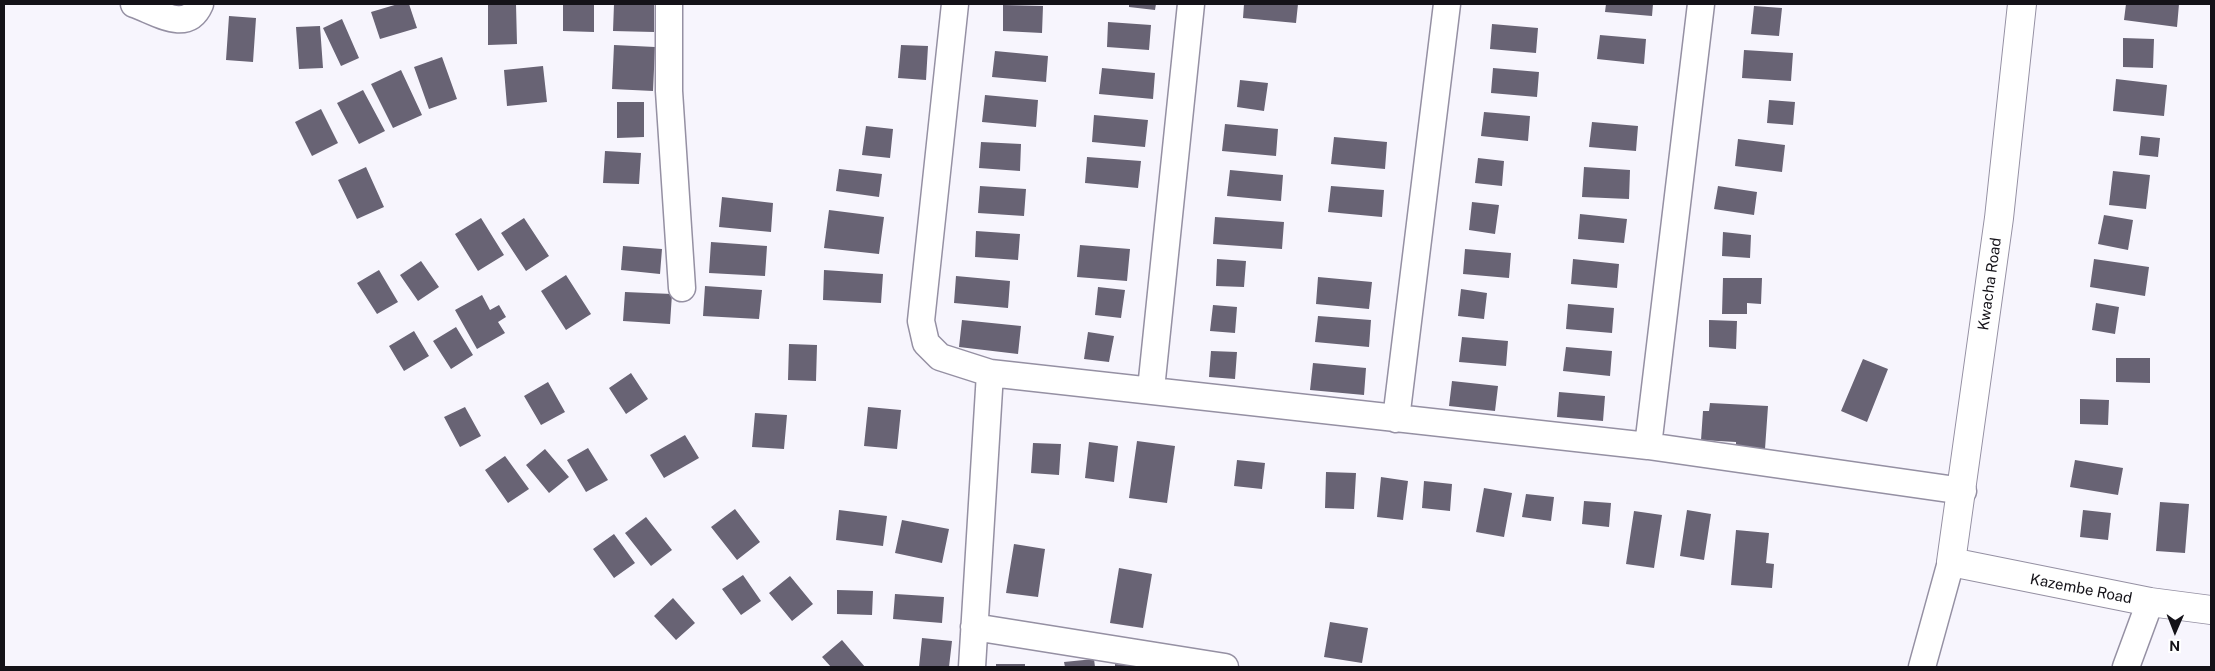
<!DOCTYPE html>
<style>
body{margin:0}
#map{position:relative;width:2215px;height:671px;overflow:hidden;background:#f7f5fd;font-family:"Public Sans",sans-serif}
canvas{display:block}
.frame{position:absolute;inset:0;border:5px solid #141218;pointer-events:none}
.north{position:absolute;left:2150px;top:606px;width:50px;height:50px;-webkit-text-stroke:4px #fff;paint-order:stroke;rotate:181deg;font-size:14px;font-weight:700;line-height:20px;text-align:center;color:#141218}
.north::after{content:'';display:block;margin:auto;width:18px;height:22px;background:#141218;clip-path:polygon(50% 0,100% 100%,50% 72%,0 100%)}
</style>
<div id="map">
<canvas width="2215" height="671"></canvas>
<div class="frame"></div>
<div class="north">N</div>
</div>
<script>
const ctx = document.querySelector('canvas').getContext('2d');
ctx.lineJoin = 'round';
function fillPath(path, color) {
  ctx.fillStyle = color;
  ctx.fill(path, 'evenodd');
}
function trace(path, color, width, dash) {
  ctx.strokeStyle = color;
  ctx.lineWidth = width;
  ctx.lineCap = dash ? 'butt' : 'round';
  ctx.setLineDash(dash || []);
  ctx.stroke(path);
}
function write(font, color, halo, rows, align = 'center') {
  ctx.font = font + ' "Public Sans",sans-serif';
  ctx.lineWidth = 4.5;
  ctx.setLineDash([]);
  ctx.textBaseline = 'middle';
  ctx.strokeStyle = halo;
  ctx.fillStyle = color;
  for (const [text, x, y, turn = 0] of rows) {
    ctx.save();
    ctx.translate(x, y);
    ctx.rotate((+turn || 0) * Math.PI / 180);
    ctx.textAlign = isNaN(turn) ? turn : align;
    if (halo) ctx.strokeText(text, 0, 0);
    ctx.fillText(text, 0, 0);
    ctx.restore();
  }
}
fillPath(new Path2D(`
 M398,4h11l8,24 -37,11 -9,-27z
 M488,4h28l1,40 -29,1z
 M563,4h31v28l-31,-1z
 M614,4h40v28l-41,-1z
 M1129,4h27l-1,6 -26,-3z
 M1244,4h54l-2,19 -53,-5z
 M1606,4h47l-1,12 -47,-4z
 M2126,4h53l-2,23 -53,-7z
 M1003,5l40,1 -1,27 -39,-2z
 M1754,6l28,2 -3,28 -28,-2z
 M229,16l27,2 -3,44 -27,-2z
 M342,19l17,39 -18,8 -18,-38z
 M1108,22l43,3 -2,25 -42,-3z
 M1492,24l46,4 -2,25 -46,-4z
 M320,26l3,42 -24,1 -3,-42z
 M1600,35l46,4 -2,25 -47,-5z
 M2123,38l31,1 -1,29 -30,-1z
 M614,45l41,2 -2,44 -41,-2z
 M901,45l27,1 -2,34 -28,-2z
 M1744,50l49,3 -2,28 -49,-3z
 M995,51l53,5 -2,26 -54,-5z
 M442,57l15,42 -28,10 -15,-42z
 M543,66l4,36 -40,4 -3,-36z
 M1102,68l53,5 -2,26 -54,-5z
 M1493,68l46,4 -2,25 -46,-4z
 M401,70l21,45 -29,13 -22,-44z
 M2116,79l51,6 -3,31 -51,-5z
 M1240,80l28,3 -4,28 -27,-4z
 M363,90l22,41 -26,13 -22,-41z
 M985,95l53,5 -2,27 -54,-5z
 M1769,100l26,2 -2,23 -26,-2z
 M617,102h27v35l-27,1z
 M321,109l17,34 -26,13 -17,-34z
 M1484,112l46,4 -2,25 -47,-5z
 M1094,115l54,5 -3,27 -53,-5z
 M1592,122l46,4 -2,25 -47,-4z
 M1225,124l53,5 -2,27 -54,-5z
 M866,126l27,3 -3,29 -28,-3z
 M2141,136l19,2 -2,19 -19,-2z
 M1334,137l53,5 -2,27 -54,-5z
 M1738,139l47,6 -3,27 -47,-6z
 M981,142l40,2 -1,27 -41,-3z
 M605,151l36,2 -2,31 -36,-1z
 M1087,157l54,4 -3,27 -53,-5z
 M1478,158l26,3 -2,25 -27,-3z
 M366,167l18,40 -27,12 -19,-39z
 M1584,167l46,3 -1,29 -47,-2z
 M839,169l43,5 -3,23 -43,-6z
 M1230,170l53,5 -2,26 -54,-5z
 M2113,171l37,4 -4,34 -37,-4z
 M980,186l46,3 -2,27 -46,-3z
 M1331,186l53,4 -2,27 -54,-5z
 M1718,186l39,6 -3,23 -40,-6z
 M722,197l51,6 -2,29 -52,-5z
 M1472,202l27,3 -4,29 -26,-4z
 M829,210l55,7 -5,37 -55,-6z
 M1580,214l47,5 -3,24 -46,-4z
 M2104,215l29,5 -5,30 -30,-6z
 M1215,217l69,5 -2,27 -69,-5z
 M481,218l23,37 -26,16 -23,-37z
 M524,218l25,38 -23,15 -25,-38z
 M976,231l44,3 -2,26 -43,-3z
 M1723,232l28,3 -1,23 -28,-2z
 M711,242l56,4 -2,30 -56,-3z
 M1080,245l50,4 -3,32 -50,-4z
 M623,246l39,3 -2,25 -39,-4z
 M1465,249l46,4 -2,25 -46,-4z
 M1217,259l29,2 -2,26 -28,-1z
 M1573,259l46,5 -2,24 -46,-4z
 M2094,259l55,8 -4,29 -55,-9z
 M421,261l18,26 -21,14 -18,-26z
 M379,270l19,32 -21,12 -20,-31z
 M824,270l59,4 -2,29 -58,-3z
 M566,275l25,39 -25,16 -25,-39z
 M956,276l54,5 -2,27 -54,-5z
 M1318,277l54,5 -3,27 -53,-5z
 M1723,278h39l-1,26 -14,-1v11h-25z
 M705,286l57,4 -3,29 -56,-3z
 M1098,287l27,3 -4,28 -26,-3z
 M1461,289l26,4 -3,26 -26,-3z
 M625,292l47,2 -2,30 -47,-3z
 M482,295l8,15 9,-5 7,12 -8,5 7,11 -28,16 -22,-39z
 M2096,303l23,4 -4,27 -23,-4z
 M1568,304l46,4 -2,25 -46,-4z
 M1213,305l24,2 -2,26 -25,-2z
 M1318,316l53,4 -2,27 -54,-5z
 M962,320l59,6 -3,28 -59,-7z
 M1709,320l28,1 -1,28 -27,-2z
 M456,327l17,28 -22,14 -18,-28z
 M414,331l15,25 -25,15 -15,-25z
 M1088,332l26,4 -5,26 -25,-3z
 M1462,337l46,4 -2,25 -47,-4z
 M789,344l28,1 -1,36 -28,-1z
 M1566,347l46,4 -2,25 -47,-5z
 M1211,351l26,1 -2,27 -26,-2z
 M2116,358h34v25l-34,-1z
 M1863,359l25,10 -21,53 -26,-11z
 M1313,363l53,5 -2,27 -54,-5z
 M631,373l17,26 -22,15 -17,-26z
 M1452,381l46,5 -3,25 -46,-5z
 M548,382l17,30 -24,13 -17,-29z
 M1559,392l46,4 -2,25 -46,-4z
 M2080,399l29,1 -1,25 -28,-1z
 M1710,403l58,3 -3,43 -29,-2v-5l-35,-2 2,-29h6z
 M465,407l16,29 -21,11 -16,-30z
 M868,407l33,3 -4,39 -33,-3z
 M755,413l32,2 -3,34 -32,-2z
 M685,435l14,23 -35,20 -14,-23z
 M1137,441l38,5 -8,57 -38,-5z
 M1089,442l29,4 -4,36 -29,-4z
 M1033,443l28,1 -2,31 -28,-2z
 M588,448l20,32 -22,12 -19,-32z
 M545,449l24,28 -20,16 -23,-28z
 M505,456l24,33 -21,14 -23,-33z
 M1237,460l28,3 -3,26 -28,-3z
 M2075,460l48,8 -5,27 -48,-8z
 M1326,472l30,1 -2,36 -29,-1z
 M1381,477l27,4 -5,39 -26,-3z
 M1424,481l28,3 -2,27 -28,-3z
 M1484,488l28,5 -8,44 -28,-5z
 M1526,494l28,3 -3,24 -29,-4z
 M1584,501l27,2 -2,24 -27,-3z
 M2160,502l29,2 -4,49 -29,-2z
 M735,509l25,33 -23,18 -26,-33z
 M839,510l48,6 -4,30 -47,-6z
 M1687,510l24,4 -7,46 -24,-4z
 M2083,510l28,3 -3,27 -28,-3z
 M1634,511l28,4 -8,53 -28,-4z
 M646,517l26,33 -21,16 -26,-33z
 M902,520l47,9 -7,34 -47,-10z
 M1736,530l33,3 -3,30 8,1 -2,24 -41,-3z
 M614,534l21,29 -21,15 -21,-29z
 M1014,544l31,5 -7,48 -32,-4z
 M1119,568l33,6 -9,54 -33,-5z
 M743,575l18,26 -20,14 -19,-26z
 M790,576l23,28 -21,17 -23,-28z
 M837,590l36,1 -1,24 -35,-1z
 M895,594l49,3 -2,26 -49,-4z
 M673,598l22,25 -19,17 -22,-24z
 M1330,622l38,6 -6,35 -38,-6z
 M922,638l30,3 -3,26h-30z
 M842,640l23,27h-34l-9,-10z
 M1094,659l1,8h-30l-1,-5z
 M996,664h29v3h-29z
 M1115,664l20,2v1h-20z`), '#686374');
const street = new Path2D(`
 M134,4c23,8 53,30 66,0
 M669,4v87l13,197
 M955,4l-34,317 5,22 14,14 50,16 658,73 315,45
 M1151,389l40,-385
 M1396,419l51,-415
 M1648,446l53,-442
 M974,627l251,40
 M972,667l18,-294
 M1922,667l29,-105
 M2126,667l24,-65`);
const secondary = new Path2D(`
 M2022,4l-23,214 -48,344 199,40 61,8`);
trace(street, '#9590a3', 29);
trace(secondary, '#9590a3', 30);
trace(street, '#fff', 26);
trace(secondary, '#fff', 28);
write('15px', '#141218', '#fff', [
 ["Kwacha Road",1990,284,-82],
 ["Kazembe Road",2081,589,11]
]);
</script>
